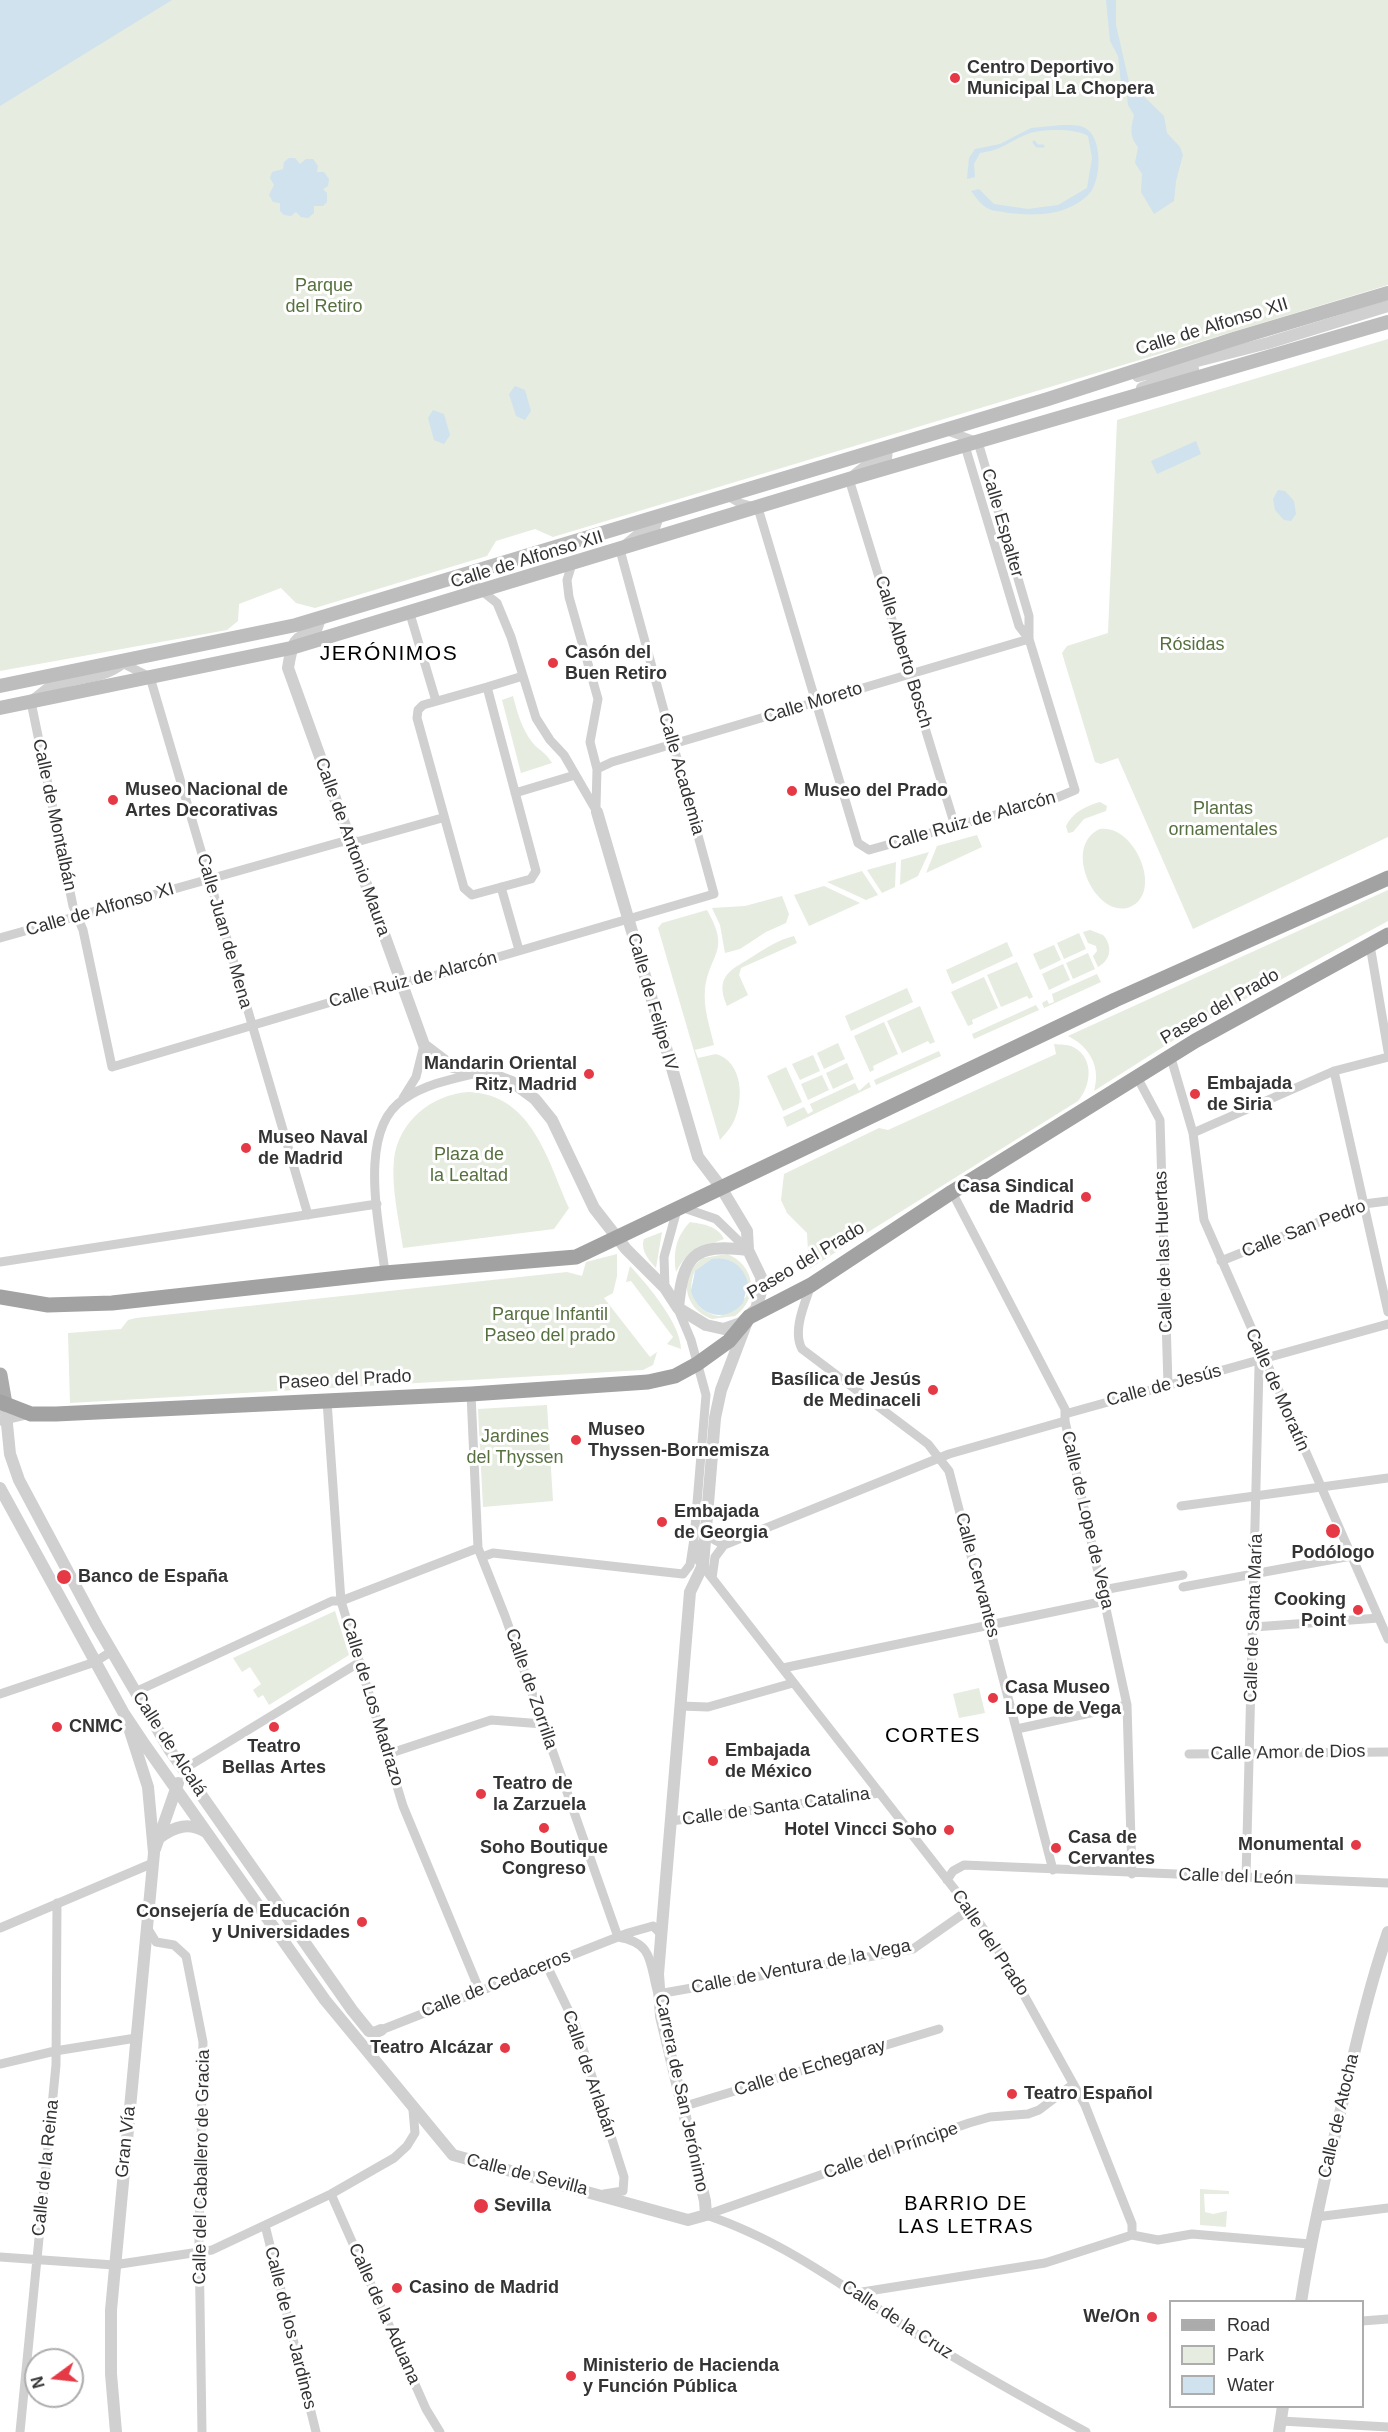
<!DOCTYPE html>
<meta charset="utf-8">
<style>
body{margin:0}
#map{position:relative;width:1388px;height:2432px;overflow:hidden;background:#fff;font-family:Helvetica,sans-serif}
canvas{display:block}
.legend{position:absolute;left:1169px;top:2300px;width:195px;height:108px;box-sizing:border-box;background:#fff;border:2px solid #adadad;margin:0;padding:8px 10px;list-style:none;font-size:18px;color:#333}
.legend li{display:flex;align-items:center;gap:12px;height:30px}
.legend b{width:30px;border:2px solid #adadad}
.north{position:absolute;left:24px;top:2348px;width:60px;height:60px;box-sizing:border-box;background:#fff;border:2px solid #adadad;border-radius:50%;rotate:255deg;font-size:16px;font-weight:700;line-height:24px;text-align:center;color:#333}
.north::after{content:'';display:block;margin:auto;width:21px;height:27px;background:#e63946;clip-path:polygon(50% 0,100% 100%,50% 72%,0 100%)}
</style>
<div id="map">
<canvas width="1388" height="2432"></canvas>
<ul class="legend">
<li><b style="height:8px;background:#ababab"></b>Road</li>
<li><b style="height:16px;background:#e6ecdf"></b>Park</li>
<li><b style="height:16px;background:#cfe2ee"></b>Water</li>
</ul>
<div class="north">N</div>
</div>
<script>
const ctx = document.querySelector('canvas').getContext('2d');
ctx.lineJoin = 'round';
function fillPath(path, color) {
  ctx.fillStyle = color;
  ctx.fill(path, 'evenodd');
}
function trace(path, color, width, dash) {
  ctx.strokeStyle = color;
  ctx.lineWidth = width;
  ctx.lineCap = dash ? 'butt' : 'round';
  ctx.setLineDash(dash || []);
  ctx.stroke(path);
}
function write(font, color, halo, rows, align = 'center') {
  ctx.font = font + ' Helvetica,sans-serif';
  ctx.lineWidth = 6;
  ctx.setLineDash([]);
  ctx.textBaseline = 'middle';
  ctx.strokeStyle = halo;
  ctx.fillStyle = color;
  for (const [text, x, y, turn = 0] of rows) {
    ctx.save();
    ctx.translate(x, y);
    ctx.rotate((+turn || 0) * Math.PI / 180);
    ctx.textAlign = isNaN(turn) ? turn : align;
    if (halo) ctx.strokeText(text, 0, 0);
    ctx.fillText(text, 0, 0);
    ctx.restore();
  }
}
fillPath(new Path2D(`
 M0,0h1388v285l-835,252 -18,-8 -39,12 -9,15 -172,52 -19,-5 -15,-15 -42,16 -1,17 -11,9 -227,41z
 M1388,339v498l-195,92 -75,-171 -17,6 -6,-2 -33,-109 5,-7 41,-13 9,-213z
 M513,696c4,16 9,33 19,46 7,9 12,8 20,21l-31,10 -19,-73z
 M1100,802l7,4 -1,5 -22,8 -11,13 -5,1 -2,-7c7,-14 20,-20 34,-24z
 M1100,829c35,-5 64,64 30,78 -34,13 -69,-61 -30,-78z
 M977,835l5,12 -56,26 11,-27z
 M929,852l-11,24 -18,9 1,-25z
 M896,862l-1,25 -13,6 -15,-23z
 M862,871l16,24 -12,5 -39,-18z
 M824,886l36,17 -51,23 -15,-31z
 M1388,890v31l-192,105 -102,65c7,-24 -4,-44 -26,-55z
 M782,896l7,18 -3,9 -20,9 -26,17 -15,4 -5,-28 -8,-17 33,-2z
 M707,910c24,42 3,42 -2,79 -2,19 5,38 9,56l-19,5 3,8 18,-4c27,8 28,45 18,67 -3,7 -9,13 -14,19l-62,-212 4,-5z
 M1090,930l13,5c10,11 8,25 -5,32l-5,-11 4,-5 -1,-5 -8,-3 -5,-11z
 M1079,933l7,16 -22,10 -7,-16z
 M794,936l3,7 -56,25 -2,7 9,20 -21,11c-14,-32 7,-37 28,-51 13,-8 23,-15 39,-19z
 M1007,942l6,14 -61,28 -6,-14z
 M1054,945l7,15 -21,10 -7,-16z
 M1088,953l7,16 -22,10 -7,-16z
 M1017,962l16,35 -4,2 -2,-3 -26,11 -14,-32z
 M1063,964l7,16 -21,10 -7,-16z
 M1097,974l4,8 -57,26 -2,-5 5,-3 2,4 5,-2 -2,-8z
 M984,977l14,31 -26,12 1,4 -5,2 -17,-34z
 M907,988l6,14 -62,29 -6,-15z
 M1036,1005l3,5 -65,29 -2,-5z
 M920,1006l15,36 -5,2 -2,-3 -26,12 -15,-32z
 M884,1022l14,32 -25,12 1,4 -4,2 -16,-36z
 M838,1043l7,16 -21,10 -7,-16z
 M1054,1044c6,1 14,0 19,3 22,11 18,39 5,54l-269,168 -2,-36 -20,-20 -6,-13 3,-26 95,-46 9,2 168,-76z
 M939,1051l2,5 -65,29 -2,-5z
 M813,1055l7,16 -20,9 -8,-16z
 M847,1063l7,16 -21,10 -7,-16z
 M786,1067l16,35 -19,9 -16,-35z
 M822,1075l7,15 -21,10 -7,-16z
 M869,1082l2,5 -84,40 -4,-10 21,-10 4,7 5,-3 -3,-7 45,-21 4,8z
 M468,1092c64,2 79,67 101,116l-15,21 -151,19c-4,-28 -12,-61 -9,-89 5,-38 37,-64 74,-67z
 M690,1222c13,2 28,4 34,17 -25,10 -33,6 -48,33 -3,-21 0,-35 14,-50z
 M662,1232l-6,36c-7,-8 -16,-18 -12,-29z
 M617,1254v22l-4,17 -9,5 46,59 7,-5 -4,13 -10,5 -573,33 -2,-70 53,-4 7,-9 8,-2 431,-46 15,4 4,-14z
 M727,1254c28,11 33,44 8,62l-23,3c-29,-10 -34,-44 -9,-61zM695,1271l53,12 -2,14 -26,19c-23,-2 -35,-25 -25,-45z
 M630,1266c17,18 51,58 51,83l-14,-5 6,-7 -42,-56 -5,1z
 M547,1405l6,96 -70,6 -5,-98z
 M335,1611l14,44 -80,50 -6,-10 -5,3 -5,-8 8,-6 -11,-17 -8,5 -9,-14z
 M979,1688l6,25 -26,5 -6,-24z
 M1200,2189l29,2v3h-25l1,18 8,2 14,-3 -1,16 -26,-2z`), '#e6ecdf');
fillPath(new Path2D(`
 M0,0h172l-172,106z
 M1106,0h10v25l13,57 35,34 3,17 13,14 3,8 -7,26 -2,20 -20,13 -13,-22 1,-18 -7,-11 3,-16c-9,-11 -7,-19 -4,-32l-6,-10 -2,-18 -5,-4 -3,-27 -8,-15z
 M1062,125c9,0 19,-1 26,5 15,12 13,53 0,65 -22,21 -52,21 -79,18 -8,-2 -15,-1 -22,-5 -7,-4 -11,-11 -16,-17l8,-2 15,15 34,5 30,-4 29,-17 5,-30 -4,-22c-12,-8 -48,-7 -60,-2 -19,7 -25,16 -48,19l-6,11 1,13 -8,2 2,-21 6,-9 25,-5 31,-16z
 M289,158h6l5,6 6,-5h7l5,7 -1,6h7l5,7 -1,7 -5,3 4,4v9l-4,4h-9v7l-6,5 -7,-1 -5,-5 -5,4 -7,-1 -4,-4v-8l-7,-1 -4,-7 5,-10 -4,-7 2,-6 11,-3 1,-7z
 M515,386l10,4 6,21 -6,9 -9,-4 -7,-22z
 M433,410l11,4 6,21 -6,9 -10,-4 -6,-22z
 M1196,441l5,13 -44,20 -6,-13z
 M1278,490l7,1 9,10 2,13 -5,7 -7,-1 -9,-10 -2,-11z
 M712,1259c18,-3 31,6 36,24l-5,20c-17,20 -45,14 -52,-12l4,-20z`), '#cfe2ee');
trace(new Path2D(`
 M1034,142l3,4h6`), '#cfe2ee', 3);
trace(new Path2D(`
 M965,446l54,180 10,13
 M849,479l106,347
 M728,496l12,7 18,5 100,335 11,7 187,-52 19,-8 -46,-151v-23l-51,-174 -33,-12
 M572,564l-5,16 2,17 29,102 -8,43 7,27 -1,38
 M462,575l35,28 14,34 25,81 14,22 14,15 33,57
 M410,614l26,87
 M122,663l28,14 158,538
 M487,687l49,184 -5,8 -59,16 -8,-7 -47,-170 1,-8 5,-5z
 M487,687l36,-11
 M31,702l42,204 10,24 29,137 280,-83 34,-6 288,-84 -94,-344
 M597,769l15,-7 417,-123
 M515,793l60,-18
 M501,887l18,63
 M0,938l341,-96 19,-1 82,-23
 M1370,945l18,106
 M1171,1058l22,75 11,87 184,419
 M1334,1071l54,241
 M1137,1077l23,43 8,265
 M403,1098l13,-21 8,-32
 M1193,1133l141,-62 54,-14
 M952,1192l113,217v12l62,284 5,169
 M1221,1261l143,-57 24,-3
 M0,1262l377,-58
 M385,1273c-5,-47 -29,-143 19,-174 22,-15 48,-20 73,-26
 M811,1285c-6,18 -19,46 -9,64l126,95 21,27 104,399
 M665,1288l-1,-31 14,-51 38,13 32,31
 M678,1309l13,31 15,55 -12,144 -4,26 -7,9
 M471,1394l7,154 27,68 113,321
 M327,1401l14,200 62,205 76,183
 M1065,1414l323,-90
 M0,1421l30,-7
 M1181,1506l207,-28
 M706,1535l18,10 225,-91 116,-33
 M694,1539l4,21 272,349 34,50 81,146 47,119v11
 M482,1557l11,-4 190,21
 M712,1578l3,-21 9,-12
 M1183,1587l168,-31
 M1103,1590l80,-15
 M1254,1627l125,-9
 M783,1668l322,-67
 M135,1692l197,-91h9l137,-53
 M0,1694l95,-32 17,-11
 M680,1706l28,1 85,-24
 M1017,1729l110,-24
 M388,1754l103,-34 52,4
 M1189,1754l199,-2
 M184,1769l176,-107
 M671,1821l209,-28
 M1246,1878l13,-511 4,-7
 M947,1880l6,-9 11,-6 424,18
 M0,1928l153,-65
 M148,1929l8,13 18,3 12,11 17,86 -4,198 3,192
 M618,1937c36,6 31,25 40,57l255,-45 57,-40
 M543,1965l5,3 28,58 48,151 -1,14 -19,3
 M381,2030l247,-97 25,-7 8,8
 M374,2057v-24
 M0,2064l55,-13 81,-13
 M682,2107l257,-78
 M331,2194l95,215 14,23
 M706,2215c82,27 149,80 221,126 52,32 106,62 159,91
 M706,2215l263,-92 21,-6 38,-3 11,-4 33,-25
 M1316,2217l72,-9
 M265,2225l51,207
 M1132,2235l26,5 34,-6 118,10
 M0,2257l114,8 98,-15 119,-56 63,-36 13,-12 8,-13 -2,-23
 M856,2293l189,-30 87,-28
 M1362,2321l26,-2
 M1281,2421l107,6
 M20,2432l36,-367 1,-162`), '#d0d0d0', 9);
trace(new Path2D(`
 M1138,376l130,-33 120,-37
 M1142,388l51,-19
 M855,475l14,-11 17,-5 1,-11
 M625,546l18,-15 11,-3 4,-12
 M320,619l-4,11c-24,7 -24,15 -28,38l136,377 29,22 46,10 13,5 23,17 17,21 42,88 32,41 39,39 13,20 28,17 18,4 17,-6 15,-14 6,-21 -1,-11 -13,-27 -1,-19 -27,-45 -22,-29 -101,-345
 M33,700c7,-4 13,-11 20,-14 23,-11 48,-6 69,-23
 M678,1308c5,-52 15,-65 70,-58
 M5,1404l5,50 9,26 78,146 72,123 183,261 17,21 5,2 7,-3
 M0,1488l123,224 22,33 180,255 128,155 235,65 18,-5 -1,-14 -44,-185 -3,-42 32,-382 13,-27 12,-147 6,-28 25,-66
 M159,1838c16,-12 30,-16 47,-6
 M155,1849l23,-66
 M1301,2302c10,-65 25,-129 40,-193 14,-60 27,-119 47,-177
 M116,2432l-5,-58v-64l43,-457 -6,-66 -18,-56
 M1279,2432l4,-26`), '#d0d0d0', 12);
trace(new Path2D(`
 M0,686l296,-61 752,-226 186,-60 154,-46
 M0,708l291,-60 558,-169 539,-157`), '#bdbdbd', 14);
trace(new Path2D(`
 M0,1375l5,29`), '#ababab', 15);
trace(new Path2D(`
 M0,1297l48,8 64,-2 273,-30 191,-16 539,-257 273,-122
 M0,1402l31,12h25l415,-20 177,-12 27,-6 22,-12 32,-23 20,-24 62,-32 141,-93 243,-151 193,-106`), '#a2a2a2', 15);
for (const [x, y, r, color] of [
 [955,78,6,"#e63946"],
 [553,663,6,"#e63946"],
 [792,791,6,"#e63946"],
 [113,800,6,"#e63946"],
 [589,1074,6,"#e63946"],
 [1195,1094,6,"#e63946"],
 [246,1148,6,"#e63946"],
 [1086,1197,6,"#e63946"],
 [933,1390,6,"#e63946"],
 [576,1440,6,"#e63946"],
 [662,1522,6,"#e63946"],
 [1333,1531,8,"#e63946"],
 [64,1577,8,"#e63946"],
 [1358,1610,6,"#e63946"],
 [993,1698,6,"#e63946"],
 [57,1727,6,"#e63946"],
 [274,1727,6,"#e63946"],
 [713,1761,6,"#e63946"],
 [481,1794,6,"#e63946"],
 [544,1828,6,"#e63946"],
 [949,1830,6,"#e63946"],
 [1356,1845,6,"#e63946"],
 [1056,1848,6,"#e63946"],
 [362,1922,6,"#e63946"],
 [505,2048,6,"#e63946"],
 [1012,2094,6,"#e63946"],
 [481,2206,8,"#e63946"],
 [397,2288,6,"#e63946"],
 [1152,2317,6,"#e63946"],
 [571,2376,6,"#e63946"]
]) {
  const dot = new Path2D();
  dot.arc(x, y, r, 0, 2 * Math.PI);
  ctx.fillStyle = color;
  ctx.fill(dot);
  trace(dot, '#fff', 2);
}
write('bold 18px', '#333', '#fff', [
 ["Centro Deportivo",967,68],
 ["Municipal La Chopera",967,89],
 ["Casón del",565,653],
 ["Buen Retiro",565,674],
 ["Museo Nacional de",125,790],
 ["Artes Decorativas",125,811],
 ["Museo del Prado",804,791],
 ["Mandarin Oriental",577,1064,"right"],
 ["Ritz, Madrid",577,1085,"right"],
 ["Embajada",1207,1084],
 ["de Siria",1207,1105],
 ["Museo Naval",258,1138],
 ["de Madrid",258,1159],
 ["Casa Sindical",1074,1187,"right"],
 ["de Madrid",1074,1208,"right"],
 ["Basílica de Jesús",921,1380,"right"],
 ["de Medinaceli",921,1401,"right"],
 ["Museo",588,1430],
 ["Thyssen-Bornemisza",588,1451],
 ["Embajada",674,1512],
 ["de Georgia",674,1533],
 ["Podólogo",1333,1553,"center"],
 ["Banco de España",78,1577],
 ["Cooking",1346,1600,"right"],
 ["Point",1346,1621,"right"],
 ["Casa Museo",1005,1688],
 ["Lope de Vega",1005,1709],
 ["CNMC",69,1727],
 ["Teatro",274,1747,"center"],
 ["Bellas Artes",274,1768,"center"],
 ["Embajada",725,1751],
 ["de México",725,1772],
 ["Teatro de",493,1784],
 ["la Zarzuela",493,1805],
 ["Hotel Vincci Soho",937,1830,"right"],
 ["Casa de",1068,1838],
 ["Cervantes",1068,1859],
 ["Monumental",1344,1845,"right"],
 ["Soho Boutique",544,1848,"center"],
 ["Congreso",544,1869,"center"],
 ["Consejería de Educación",350,1912,"right"],
 ["y Universidades",350,1933,"right"],
 ["Teatro Alcázar",493,2048,"right"],
 ["Teatro Español",1024,2094],
 ["Sevilla",494,2206],
 ["Casino de Madrid",409,2288],
 ["We/On",1140,2317,"right"],
 ["Ministerio de Hacienda",583,2366],
 ["y Función Pública",583,2387]
], 'left');
write('18px', '#56703f', '#fff', [
 ["Parque",324,286],
 ["del Retiro",324,307],
 ["Rósidas",1192,645],
 ["Plantas",1223,809],
 ["ornamentales",1223,830],
 ["Plaza de",469,1155],
 ["la Lealtad",469,1176],
 ["Parque Infantil",550,1315],
 ["Paseo del prado",550,1336],
 ["Jardines",515,1437],
 ["del Thyssen",515,1458]
]);
write('18px', '#333', '#fff', [
 ["Calle de Alfonso XII",1212,327,-17],
 ["Calle Espalter",1002,523,74],
 ["Calle de Alfonso XII",527,560,-17],
 ["Calle Alberto Bosch",903,652,73],
 ["Calle Moreto",813,703,-17],
 ["Calle Academia",681,774,74],
 ["Calle de Montalbán",54,815,78],
 ["Calle Ruiz de Alarcón",972,821,-16],
 ["Calle de Antonio Maura",352,847,70],
 ["Calle de Alfonso XI",100,910,-16],
 ["Calle Juan de Mena",224,931,74],
 ["Calle Ruiz de Alarcón",413,980,-15],
 ["Calle de Felipe IV",652,1002,74],
 ["Paseo del Prado",1220,1007,-30],
 ["Calle San Pedro",1304,1229,-21],
 ["Calle de las Huertas",1164,1252,-92],
 ["Paseo del Prado",806,1261,-31],
 ["Paseo del Prado",345,1380,-3],
 ["Calle de Jesús",1164,1386,-15],
 ["Calle de Moratín",1277,1390,66],
 ["Calle de Lope de Vega",1087,1520,77],
 ["Calle Cervantes",977,1575,75],
 ["Calle de Santa María",1254,1618,-88],
 ["Calle de Zorrilla",531,1689,71],
 ["Calle de Los Madrazo",372,1702,73],
 ["Calle de Alcalá",169,1744,57],
 ["Calle Amor de Dios",1288,1753,-1],
 ["Calle de Santa Catalina",776,1807,-8],
 ["Calle del León",1236,1877,2],
 ["Calle del Prado",990,1943,56],
 ["Calle de Ventura de la Vega",801,1967,-11],
 ["Calle de Cedaceros",496,1984,-21],
 ["Calle de Echegaray",810,2068,-17],
 ["Calle de Arlabán",589,2074,71],
 ["Carrera de San Jerónimo",681,2093,78],
 ["Calle de Atocha",1339,2116,-77],
 ["Gran Vía",126,2142,-84],
 ["Calle del Príncipe",891,2151,-19],
 ["Calle del Caballero de Gracia",202,2167,-89],
 ["Calle de la Reina",46,2168,-84],
 ["Calle de Sevilla",527,2175,14],
 ["Calle de la Aduana",384,2314,66],
 ["Calle de la Cruz",897,2320,33],
 ["Calle de los Jardines",290,2328,76]
]);
ctx.letterSpacing = '1.5px';
write('20px', '#000', '#fff', [
 ["BARRIO DE",966,2204],
 ["LAS LETRAS",966,2227]
]);
ctx.letterSpacing = '0px';
ctx.letterSpacing = '1.5px';
write('21px', '#000', '#fff', [
 ["JERÓNIMOS",389,654],
 ["CORTES",933,1736]
]);
ctx.letterSpacing = '0px';
</script>
